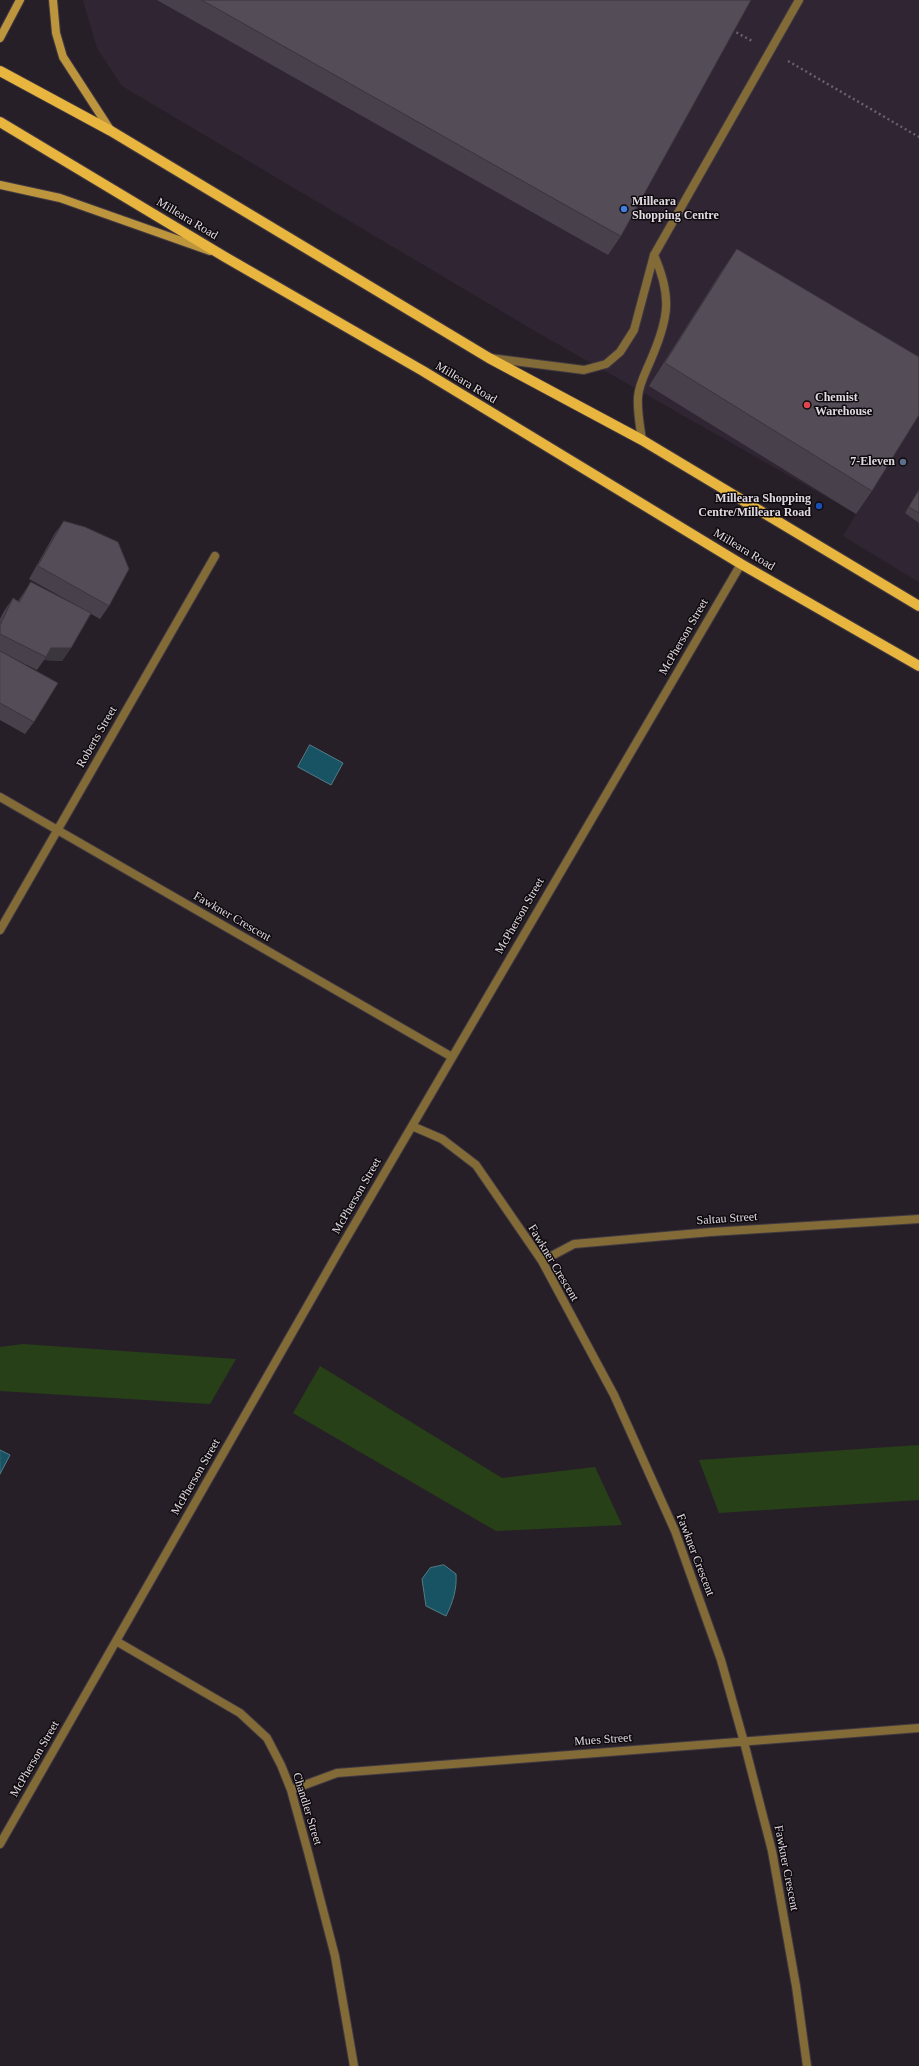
<!DOCTYPE html>
<style>
body{margin:0}
canvas{display:block;background:#271f27}
</style>
<canvas width="919" height="2066"></canvas>
<script>
const ctx = document.querySelector('canvas').getContext('2d');
ctx.lineJoin = 'round';
function fillPath(path, color) {
  ctx.fillStyle = color;
  ctx.fill(path, 'evenodd');
}
function trace(path, color, width, dash) {
  ctx.strokeStyle = color;
  ctx.lineWidth = width;
  ctx.lineCap = dash ? 'butt' : 'round';
  ctx.setLineDash(dash || []);
  ctx.stroke(path);
}
function write(font, color, halo, rows, align = 'center') {
  ctx.font = font + ' "Times New Roman",serif';
  ctx.lineWidth = 3;
  ctx.setLineDash([]);
  ctx.textBaseline = 'middle';
  ctx.strokeStyle = halo;
  ctx.fillStyle = color;
  for (const [text, x, y, turn = 0] of rows) {
    ctx.save();
    ctx.translate(x, y);
    ctx.rotate((+turn || 0) * Math.PI / 180);
    ctx.textAlign = isNaN(turn) ? turn : align;
    if (halo) ctx.strokeText(text, 0, 0);
    ctx.fillText(text, 0, 0);
    ctx.restore();
  }
}
fillPath(new Path2D(`
 M83,0h836v582l-76,-46 13,-22 -321,-183 -413,-245 -25,-38z`), '#302533');
fillPath(new Path2D(`
 M23,1344l213,15 -26,45 -210,-13v-44z
 M320,1366l182,112 93,-11 27,58 -126,6 -203,-118z
 M919,1445v55l-200,13 -20,-53z`), '#274017');
const water = new Path2D(`
 M310,745l33,18 -12,22 -33,-18z
 M0,1450l10,5 -10,19z
 M444,1565l12,9c1,15 -3,28 -10,42l-20,-10 -4,-27 8,-11z`);
fillPath(water, '#175363');
trace(water, '#537c88', 1);
const lane = new Path2D(`
 M490,358l94,12 22,-6 14,-12 14,-22 20,-75 145,-255
 M642,440c-2,-14 -5,-29 -4,-43 1,-14 9,-27 14,-40 17,-40 20,-61 2,-102`);
const street = new Path2D(`
 M0,797l452,260
 M0,930l215,-374
 M412,1126l30,13 34,26 66,96 72,134 61,136 46,129 23,82 28,109 24,135 11,80
 M542,1261l32,-17 137,-12 208,-13
 M116,1641l124,72 27,25 14,27 10,25 17,62 27,104 19,110
 M291,1790l46,-17 582,-45
 M0,1844l340,-595 401,-685`);
const secondary = new Path2D(`
 M53,0l3,33 7,24 48,74
 M0,38l20,-38
 M0,185l60,13 150,53`);
const primary = new Path2D(`
 M0,71l111,60 378,227 153,82 277,166
 M0,122l225,135 198,114 318,193 178,102`);
trace(lane, '#413941', 10);
trace(street, '#413941', 10);
trace(secondary, '#413941', 10);
trace(primary, '#413941', 12);
trace(new Path2D(`
 M732,30l20,11
 M788,61l131,76`), '#696269', 2.5, [2, 3]);
trace(lane, '#836b38', 8);
trace(street, '#836b38', 8);
trace(secondary, '#bc953d', 8);
trace(primary, '#e8b53e', 10);
fillPath(new Path2D(`
 M157,0h594l-130,236 -13,19z
 M737,249l135,242 -16,23 -207,-128 72,-114z
 M919,489v34l-14,-10z
 M64,521l45,85 -9,13 -9,-5 -20,34 -9,13 -18,-1 -7,10 -32,-16 29,68 -9,12 -25,-14v-101l4,-8 9,-13 5,3 13,-19 47,24 -49,-27 26,-46z`), '#48414b');
fillPath(new Path2D(`
 M51,648h20l-9,13 -18,-1z`), '#3b353d');
const building = new Path2D(`
 M202,0h549l-130,236z
 M737,249l182,108v58l-47,76 -207,-128z
 M919,490v23l-10,-6z
 M64,521l21,6 33,15 11,27 -20,37 -71,-40z
 M31,582l60,31 -20,35h-20l-5,9 -46,-23v-9l13,-27 6,4z
 M0,651l58,32 -24,39 -34,-19z`);
fillPath(building, '#544c57');
trace(building, '#3b353d', 1);
for (const [x, y, r, color] of [
 [624,209,4,"#3f7fe0"],
 [807,405,4,"#e0444e"],
 [903,462,4,"#5c6f8a"],
 [819,506,4,"#1a4fb4"]
]) {
  const dot = new Path2D();
  dot.arc(x, y, r, 0, 2 * Math.PI);
  ctx.fillStyle = color;
  ctx.fill(dot);
  trace(dot, '#0e0a0e', 1.5);
}
write('bold 12px', '#e0dae0', '#0e0a0e', [
 ["Milleara",632,202],
 ["Shopping Centre",632,216],
 ["Chemist",815,398],
 ["Warehouse",815,412],
 ["7-Eleven",895,462,"right"],
 ["Milleara Shopping",811,499,"right"],
 ["Centre/Milleara Road",811,513,"right"]
], 'left');
write('12px', '#e0dae0', '#0e0a0e', [
 ["Milleara Road",187,219,31],
 ["Milleara Road",466,383,31],
 ["Milleara Road",744,550,31],
 ["McPherson Street",684,637,-60],
 ["Roberts Street",97,737,-60],
 ["McPherson Street",520,916,-60],
 ["Fawkner Crescent",232,917,30],
 ["McPherson Street",357,1196,-60],
 ["Saltau Street",727,1219,-4],
 ["Fawkner Crescent",553,1263,59],
 ["McPherson Street",196,1477,-60],
 ["Fawkner Crescent",695,1555,69],
 ["Mues Street",603,1740,-4],
 ["McPherson Street",35,1759,-60],
 ["Chandler Street",307,1809,73],
 ["Fawkner Crescent",786,1868,79]
]);
</script>
